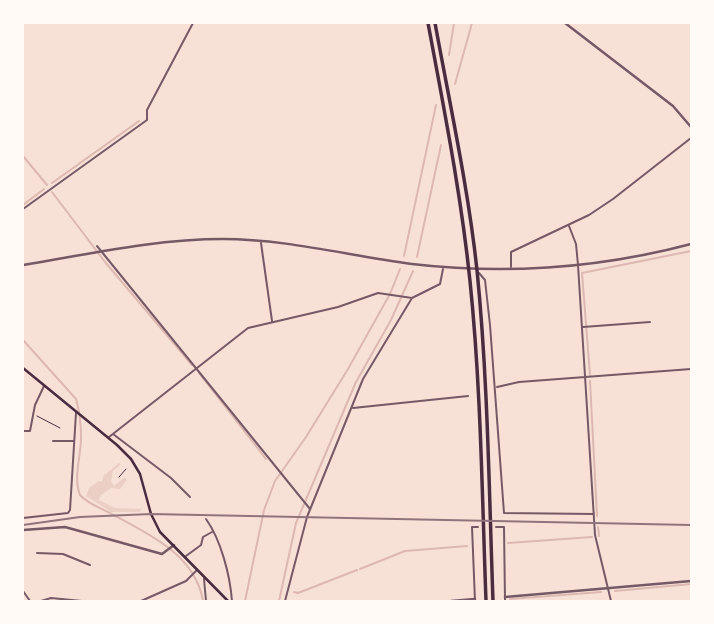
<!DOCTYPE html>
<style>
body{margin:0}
#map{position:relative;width:714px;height:624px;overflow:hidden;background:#f7e1d7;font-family:"Noto Sans",sans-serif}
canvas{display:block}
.frame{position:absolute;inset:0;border:24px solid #fffaf5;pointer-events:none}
</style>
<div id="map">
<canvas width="714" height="624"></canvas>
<div class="frame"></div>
</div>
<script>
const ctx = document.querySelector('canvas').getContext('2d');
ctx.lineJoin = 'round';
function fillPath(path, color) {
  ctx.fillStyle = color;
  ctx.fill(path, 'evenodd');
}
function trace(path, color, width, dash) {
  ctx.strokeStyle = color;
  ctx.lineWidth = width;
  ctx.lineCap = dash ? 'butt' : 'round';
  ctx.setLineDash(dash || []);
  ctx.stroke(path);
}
fillPath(new Path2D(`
 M119,463l2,1 -8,7 -2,10 3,5 11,-9 2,3 -7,9 -9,-1 -10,7 -2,5 16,8 27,1 -3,3h-28l-25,-16 3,-8 10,-7 3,1 1,-6z`), '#ebcfc5');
trace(new Path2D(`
 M449,55l5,-32
 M455,84l17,-61
 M23,156l24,29
 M52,183l87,-62
 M52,192l53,70 87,103
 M23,205l21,-16
 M404,256l32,-151
 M417,257l24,-112
 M23,340l53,59c4,13 5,26 5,39 0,18 -8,40 -1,57 7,8 18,12 28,17 38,21 87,41 95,89
 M199,373l67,86
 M590,375l-8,-102 109,-22
 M590,381l7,135
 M598,527l1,9
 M508,543l84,-6
 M360,569l45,-18 62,-5
 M615,591l76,-7
 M294,592l4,1 59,-23
 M510,599l91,-7
 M245,601l19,-91 11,-29 31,-44 42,-68 42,-75 10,-25
 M279,601l17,-78 60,-141 35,-62 22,-49`), '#dcb8b0', 2);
trace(new Path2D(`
 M37,416l23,12
 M119,477l7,-8`), '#4a2c40', 1);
trace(new Path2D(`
 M23,209l124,-89v-10l46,-87
 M569,226l7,18 2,21 17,270 16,66
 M261,243l11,78
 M97,246l213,263
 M511,267v-15l78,-37 24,-16 78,-61
 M479,273l6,7 5,45 14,188 90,1
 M583,327l67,-5
 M497,387l22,-5 172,-13
 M353,408l115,-12
 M23,431h7l5,-26 9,-19
 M113,434l58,44 19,19
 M109,437l139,-109 90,-21 40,-14 34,5 28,-14 3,-15
 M53,441h21
 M23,518l45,-5 2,-3 6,-97
 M206,519c15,21 24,56 26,82
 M496,527h8l1,74
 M37,553l26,1 27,11
 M186,556l15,-11 2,-8 9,-5
 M204,579l2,22
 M23,591l7,10
 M41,601l10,-3 31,3
 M141,601l45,-20 10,-10
 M285,601l22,-84 56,-138 49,-81
 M475,601l-3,-74h6`), '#755966', 2);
trace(new Path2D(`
 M565,23l108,83 18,21
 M23,265c66,-11 133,-26 200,-26 63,0 127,17 189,25 94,11 188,4 279,-20
 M23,530l42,-3 97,27 12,-9
 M505,597l186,-16
 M451,601l24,-2`), '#755966', 2.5);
trace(new Path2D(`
 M23,368l94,77 14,14 9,15 11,40 9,18 68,69`), '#4a2c40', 2.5);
trace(new Path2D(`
 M428,23c16,86 33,171 42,258 11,106 12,214 16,320
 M435,23c15,82 33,164 42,247 11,110 12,221 16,331`), '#4a2c40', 3.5);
trace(new Path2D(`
 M23,525l57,-8 71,-3 540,11`), '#8f747c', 2);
</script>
